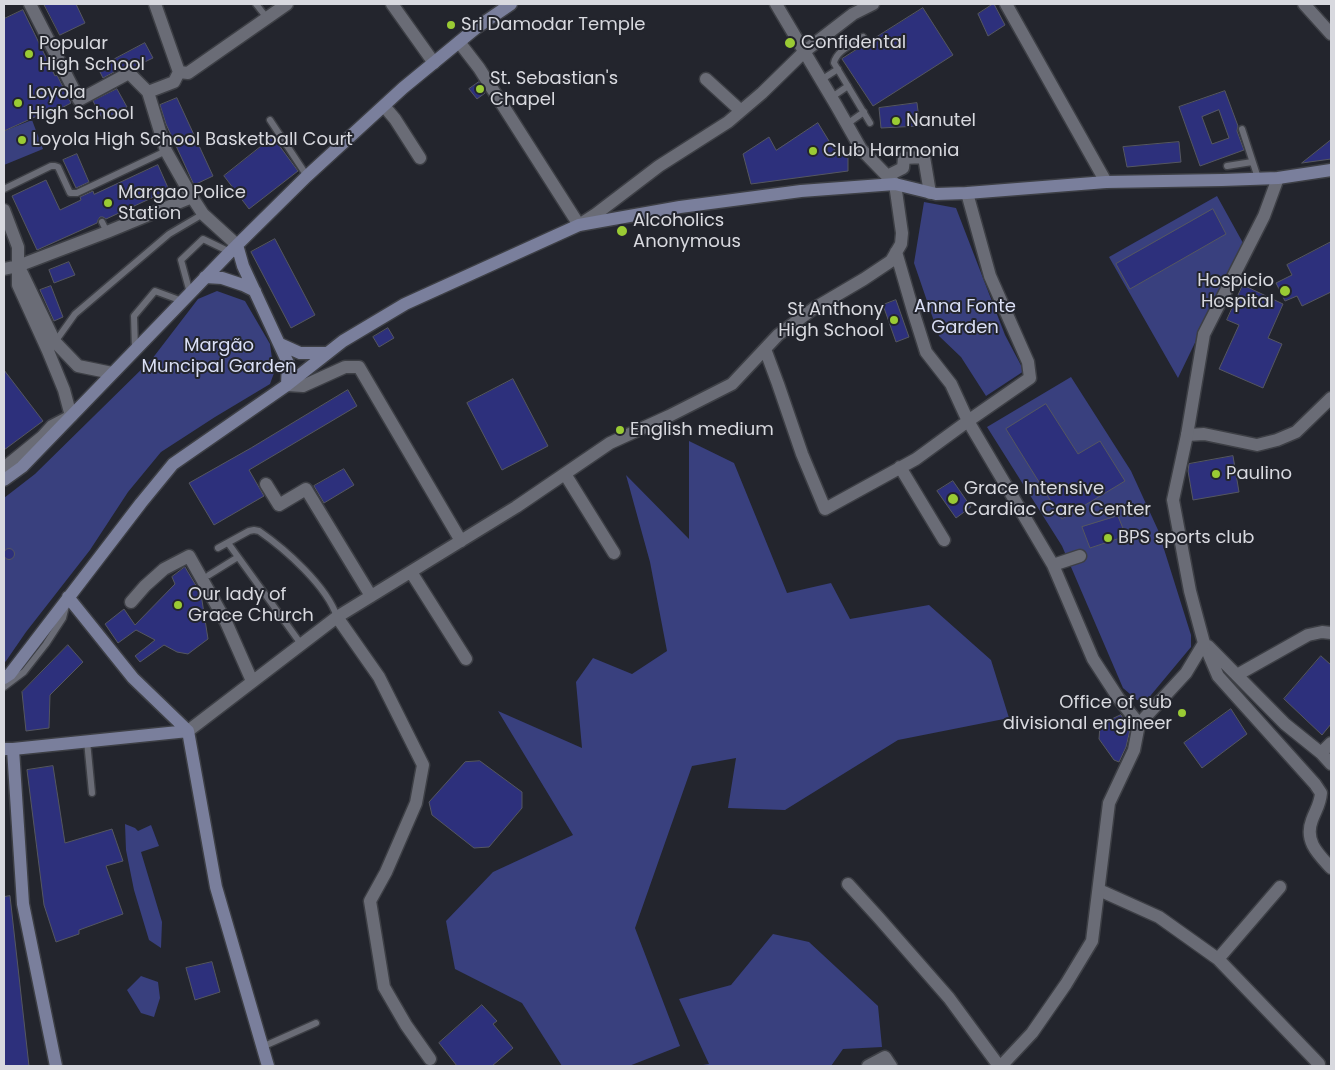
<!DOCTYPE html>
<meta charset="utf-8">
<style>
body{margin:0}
#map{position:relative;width:1335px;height:1070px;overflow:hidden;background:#23252d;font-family:Poppins,sans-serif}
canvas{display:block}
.frame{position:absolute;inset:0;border:5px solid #d8d9df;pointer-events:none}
</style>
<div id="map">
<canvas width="1335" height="1070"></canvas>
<div class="frame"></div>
</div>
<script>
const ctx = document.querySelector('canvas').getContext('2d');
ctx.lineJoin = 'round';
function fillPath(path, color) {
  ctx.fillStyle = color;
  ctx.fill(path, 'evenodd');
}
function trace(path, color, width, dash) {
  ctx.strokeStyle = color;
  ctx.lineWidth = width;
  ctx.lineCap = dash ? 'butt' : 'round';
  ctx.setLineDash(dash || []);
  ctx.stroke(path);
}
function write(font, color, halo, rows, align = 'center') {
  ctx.font = font + ' Poppins,sans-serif';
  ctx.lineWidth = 4;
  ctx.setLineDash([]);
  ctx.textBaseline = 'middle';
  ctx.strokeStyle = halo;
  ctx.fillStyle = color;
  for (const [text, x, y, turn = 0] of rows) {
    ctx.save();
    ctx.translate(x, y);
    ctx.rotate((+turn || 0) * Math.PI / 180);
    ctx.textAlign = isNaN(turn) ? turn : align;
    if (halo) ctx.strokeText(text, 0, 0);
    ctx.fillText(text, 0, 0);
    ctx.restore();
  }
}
fillPath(new Path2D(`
 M32,120l11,29 -39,16v-34z
 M1217,196l26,47 -65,135 -69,-121z
 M924,202l32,6 49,127 19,36 -38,25 -25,-39 -22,-21 -25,-73z
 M217,291l28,10 25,43 4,29 -4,11 -55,33 -54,35 -33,40 -38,58 -64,82 -20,29 -2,2v-165l31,-24 117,-115 46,-60z
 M1071,377l60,94 27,59 33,105v12l-45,54 -9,-1 -14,-12 -61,-142 -75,-119z
 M689,441l45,22 53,130 44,-10 19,36 79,-14 62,55 18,58 -111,22 -113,70 -57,-2 8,-50 -44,8 -57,162 45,118 -51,20h-67l-40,-63 -67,-34 -9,-48 47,-49 80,-37 -75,-124 84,37 -6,-66 17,-24 39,16 35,-23 -17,-89 -24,-87 63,64z
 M125,824l10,4 3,3 13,-6 8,21 -18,6 21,70 -1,26 -12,-8 -15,-50 -8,-40z
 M773,934l36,8 69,64 4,41 -39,2 -12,17h-134l12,-2 -30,-65 52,-14z
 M141,976l17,6 2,16 -6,19 -13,-4 -14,-23z`), '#39407e');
const building = new Path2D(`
 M44,4h32l9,19 -25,12z
 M993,4h1l11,21 -17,11 -10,-22z
 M923,8l30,47 -80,51 -31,-47z
 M23,10l32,66 2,-1 14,28 -21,11 -2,-3 -44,20v-112z
 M145,43l8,15 -19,9 -4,-2 -5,1 -22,12 -5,-10z
 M479,82l6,11 -8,6 -8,-10z
 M117,89l10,18 -24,13 -10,-19z
 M1225,91l13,35 -1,5 7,19 -44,16 -21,-59zM1219,110l10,28 -17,6 -10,-27z
 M177,98l36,78 -19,9 -28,-61 -6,-19z
 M917,103l3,23 -39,2 -2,-20z
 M818,123l19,31 11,1v16l-97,13 -8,-30 26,-17 7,13z
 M273,137l25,34 -49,38 -25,-33z
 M1331,140v19l-29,4z
 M1179,142l2,20 -54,5 -4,-20z
 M77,154l12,28 -13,6 -13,-28z
 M158,165l11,25 -63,29 -3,-2h-3l-2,3 -1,3 -60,27 -25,-54 34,-16 14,30 21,-10 -1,-3 13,-6 1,3z
 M1213,209l13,25 -96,55 -14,-25z
 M275,239l40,76 -24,13 -40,-76z
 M1331,242v50l-29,14 -5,-10 -12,5 -9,-18 16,-8 -5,-10z
 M69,262l6,13 -21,8 -5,-13z
 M1243,285l40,19 -15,34 14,6 -19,44 -44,-19 20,-44 -12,-5z
 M51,286l12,31 -9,4 -14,-31z
 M896,300l13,37 -13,5 -13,-37z
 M388,328l6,10 -15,9 -6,-10z
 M4,370l39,51 -39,29z
 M513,379l35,67 -46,24 -35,-67z
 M348,390l9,16 -108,64 15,26 -50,29 -25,-42 62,-35z
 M1046,404l32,50 22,-13 25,40 -63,38 -56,-90z
 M1233,456l6,36 -46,8 -5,-29 1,-7z
 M344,469l10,16 -30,18 -10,-17z
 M953,481l18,26 -15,11 -19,-27z
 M1118,516l8,20 -36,12 -8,-21z
 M3.5 554a5.5 5.5 0 1 1 11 0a5.5 5.5 0 1 1-11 0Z
 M185,567l16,27 7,45 -20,15 -11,-2 -13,-7 -24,17 -5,-6 20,-16 -19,-10 -18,13 -13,-19 19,-15 11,16 40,-41 -3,-7z
 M68,645l15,17 -33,33 -1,33 -23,3 -4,-39z
 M1321,656l10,9v59l-9,11 -38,-36z
 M1231,709l16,25 -45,34 -18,-25z
 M1121,715l9,15 -4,17 -7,15 -5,-2 -15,-21 1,-14z
 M480,761l42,31v16l-33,39 -15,1 -42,-33 -3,-13 36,-40z
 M53,766l12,77 47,-14 11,32 -17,5 17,48 -44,16v4l-23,8 -12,-37 -17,-135z
 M10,896l19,170h-25v-169z
 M212,962l8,30 -25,8 -9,-32z
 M482,1005l15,16 -4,3 20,24 -21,18h-35l-18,-23z`);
fillPath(building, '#2d307c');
trace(building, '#555760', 1);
const service = new Path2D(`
 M256,4l11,14
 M863,37c-10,7 -27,14 -29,26l36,60
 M821,80l17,-11
 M832,97l16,-11
 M270,120l37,56
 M847,124l17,-12
 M1242,129l16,49
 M1227,166l25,-4
 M4,189l47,-23h4l3,1 12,26h7l89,-42
 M102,222l5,10
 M190,293l-9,-33 22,-21 27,13
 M55,342l20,-28 94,-80 34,-20
 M135,349l-1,-33 21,-25 27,10
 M228,543l73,101
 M218,548l31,-17 5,-1 5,1c26,18 68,55 78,86
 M209,575l29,-18
 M4,687l20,-15 22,-28 17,-26 3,-12
 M87,741l5,52
 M262,1047l54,-24`);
const minor = new Path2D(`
 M30,4l49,96 50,-27 19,19
 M155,4l24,68 -5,10 -26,10 18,59 26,46 11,17 34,31
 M392,4l42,59
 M1006,4l100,178
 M1304,4l27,30
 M459,42l20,26 100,157 17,-11 63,-48 69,-44 34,-29 43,-42 48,-37 20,-10
 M179,72l9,1 99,-69
 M706,79l35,32
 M384,106l11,13 25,39
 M887,176l16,-8 1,-10 20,-1 6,36
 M4,210l14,37v38l30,66 16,39 7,26 -19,10 -10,11 -38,31
 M896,252l18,62 12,38 25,32 17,37 85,144 40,94 26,40 20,25
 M4,269l14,-3 89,-34 85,-35
 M21,271l34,71 23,24 34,7
 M765,349l13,35 24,70 23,55 91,-50 52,-38 62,-43 -2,-16 -38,-86 -23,-83
 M287,385l16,1 42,-19h14l102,174
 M1187,435l17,-1 53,11 20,-5 19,-8 35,-34
 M900,467l44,73
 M565,474l49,79
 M266,484l13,21 27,-16 65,107
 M1053,565l27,-9
 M411,572l55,87
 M131,602l14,-16 19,-17 25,-13 37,66 26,59
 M337,617l42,60 44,88 -7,38 -30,69 -16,29 14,86 22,38 24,34
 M1204,643l14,33 97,108 6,9c-1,12 -5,16 -9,27 -8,21 6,34 19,48
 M1208,646l77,78 36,29 10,11
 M1237,675l71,-40 14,-3 9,1
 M188,731l149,-114 179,-110 94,-64 59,-27 63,-32 46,-49 35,-26 51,-30 27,-18 10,-17 1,-11 -7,-49 -34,-35 -25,-44 -60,-101
 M1321,753l10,-10
 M848,884l31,34 70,80 50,68
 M1280,887l-62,72 101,105 -2,2
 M1099,890l60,27 59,42
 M868,1066l17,-9 6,9`);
const tertiary = new Path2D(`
 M1001,1066l31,-33 34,-49 26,-43 17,-138 25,-53 5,-26 47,-51 18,-30 -14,-52 -17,-91 14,-65 17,-101 60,-118 14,-38`);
const secondary = new Path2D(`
 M237,245l6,21 45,97 -1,22
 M205,277l17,1 21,7 12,6
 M280,344l20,9h26
 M4,480l18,-13 208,-215 77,-76 96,-88 73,-60 35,-24
 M68,597l65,81 55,53 28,156 52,179
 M4,678l6,-4 131,-171 32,-39 114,-79 56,-44 62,-37 174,-79 101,-18 121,-16 94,-7 41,10 31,-1 139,-11 116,-2 56,-2 53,-8
 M4,749h9l175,-18
 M13,749l10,155 33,162`);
trace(service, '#3d3f45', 9);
trace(minor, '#3d3f45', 15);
trace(tertiary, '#3d3f45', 15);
trace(secondary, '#3d3f45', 15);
trace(service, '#6a6c76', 6);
trace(minor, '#6a6c76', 12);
trace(tertiary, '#6a6c76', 12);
trace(secondary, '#7a7f9c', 12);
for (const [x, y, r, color] of [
 [451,25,5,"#9acb34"],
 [790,43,6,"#9acb34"],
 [29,54,5,"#9acb34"],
 [480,89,5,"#9acb34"],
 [18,103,5,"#9acb34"],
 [896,121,5,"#9acb34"],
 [22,140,5,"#9acb34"],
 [813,151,5,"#9acb34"],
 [108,203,5,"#9acb34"],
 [622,231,6,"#9acb34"],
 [1285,291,6,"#9acb34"],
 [894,320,5,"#9acb34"],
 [620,430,5,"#9acb34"],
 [1216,474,5,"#9acb34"],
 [953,499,6,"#9acb34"],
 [1108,538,5,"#9acb34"],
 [178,605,5,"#9acb34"],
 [1182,713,5,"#9acb34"]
]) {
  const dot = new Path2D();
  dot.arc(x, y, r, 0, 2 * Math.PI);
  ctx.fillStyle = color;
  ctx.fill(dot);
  trace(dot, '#23252d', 2);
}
write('18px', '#d8d9df', '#23252d', [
 ["Sri Damodar Temple",461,25],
 ["Confidental",801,43],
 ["Popular",39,44],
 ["High School",39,65],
 ["St. Sebastian's",490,79],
 ["Chapel",490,100],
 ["Loyola",28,93],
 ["High School",28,114],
 ["Nanutel",906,121],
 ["Loyola High School Basketball Court",32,140],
 ["Club Harmonia",823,151],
 ["Margao Police",118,193],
 ["Station",118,214],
 ["Alcoholics",633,221],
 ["Anonymous",633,242],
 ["Hospicio",1274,281,"right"],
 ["Hospital",1274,302,"right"],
 ["St Anthony",884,310,"right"],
 ["High School",884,331,"right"],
 ["English medium",630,430],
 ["Paulino",1226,474],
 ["Grace Intensive",964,489],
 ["Cardiac Care Center",964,510],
 ["BPS sports club",1118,538],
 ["Our lady of",188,595],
 ["Grace Church",188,616],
 ["Office of sub",1172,703,"right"],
 ["divisional engineer",1172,724,"right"]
], 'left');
write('18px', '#dadff5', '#23252d', [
 ["Anna Fonte",965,307],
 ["Garden",965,328],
 ["Margão",219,346],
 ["Muncipal Garden",219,367]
]);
</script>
